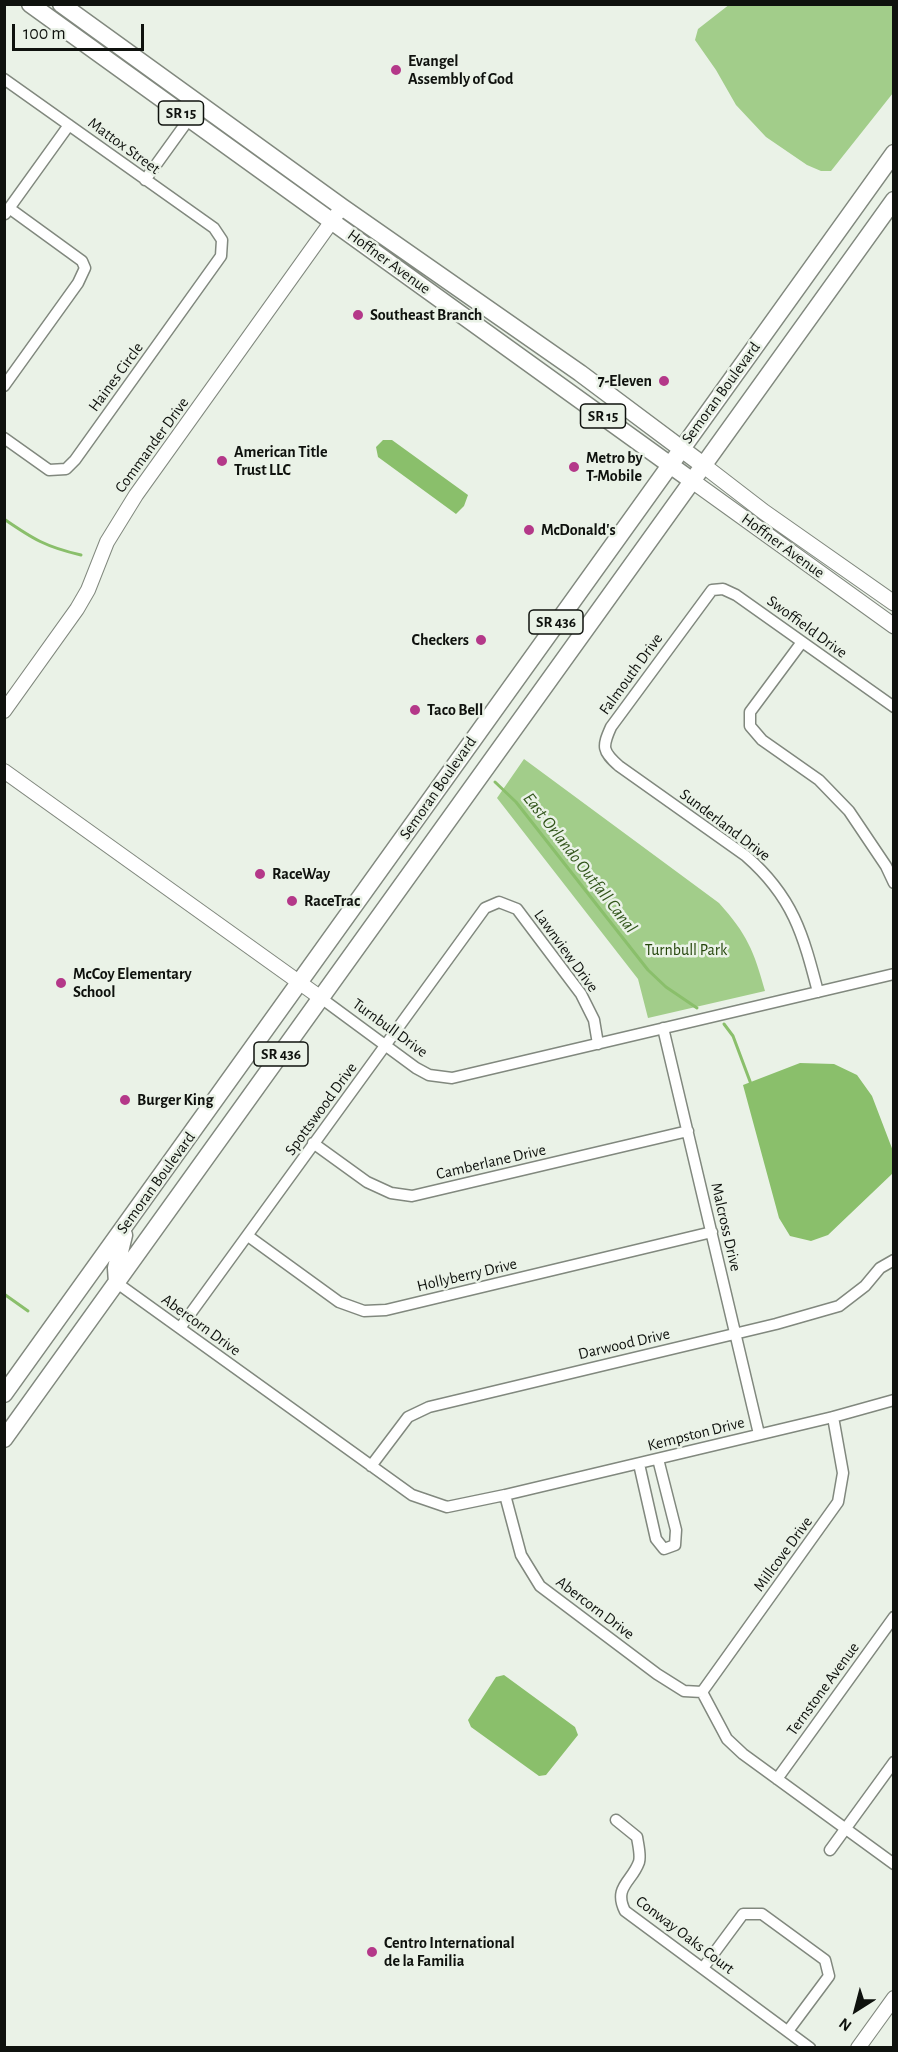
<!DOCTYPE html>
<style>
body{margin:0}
#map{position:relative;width:898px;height:2052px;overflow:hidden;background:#eaf2e7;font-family:"Alegreya Sans",sans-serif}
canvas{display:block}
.frame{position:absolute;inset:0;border:6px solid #0f120e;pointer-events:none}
.north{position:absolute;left:826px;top:1980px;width:60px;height:60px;-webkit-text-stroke:4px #eaf2e7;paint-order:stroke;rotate:216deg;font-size:16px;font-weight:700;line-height:24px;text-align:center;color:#0f120e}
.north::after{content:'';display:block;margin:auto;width:21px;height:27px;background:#0f120e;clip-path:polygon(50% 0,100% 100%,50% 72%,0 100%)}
.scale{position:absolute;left:12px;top:24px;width:132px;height:27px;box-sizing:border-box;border:3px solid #0f120e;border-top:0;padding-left:8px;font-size:18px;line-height:21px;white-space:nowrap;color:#0f120e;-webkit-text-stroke:4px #eaf2e7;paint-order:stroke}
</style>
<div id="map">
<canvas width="898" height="2052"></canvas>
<div class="frame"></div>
<div class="north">N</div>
<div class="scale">100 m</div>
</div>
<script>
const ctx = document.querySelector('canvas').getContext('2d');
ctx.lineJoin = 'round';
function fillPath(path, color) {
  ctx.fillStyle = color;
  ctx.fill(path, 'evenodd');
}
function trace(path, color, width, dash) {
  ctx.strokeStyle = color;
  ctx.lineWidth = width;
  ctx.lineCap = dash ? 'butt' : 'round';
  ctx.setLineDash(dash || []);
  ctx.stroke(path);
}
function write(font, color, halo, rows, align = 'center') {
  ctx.font = font + ' "Alegreya Sans",sans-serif';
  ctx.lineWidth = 5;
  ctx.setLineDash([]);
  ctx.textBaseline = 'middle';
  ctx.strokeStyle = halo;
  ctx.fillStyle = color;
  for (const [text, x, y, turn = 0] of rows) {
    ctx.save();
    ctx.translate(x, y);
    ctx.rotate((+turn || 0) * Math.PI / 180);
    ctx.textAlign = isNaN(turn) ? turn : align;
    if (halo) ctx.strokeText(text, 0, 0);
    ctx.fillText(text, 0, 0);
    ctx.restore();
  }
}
fillPath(new Path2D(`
 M730,4l163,1v88l-62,78h-10l-14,-6 -41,-28 -30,-32 -20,-35 -21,-30 3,-11z
 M524,759l195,144c28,31 35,48 46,88l-117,27 -10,-39 -141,-181z`), '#a2cd8a');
fillPath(new Path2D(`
 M383,440h9l76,55 -4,11 -8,8 -78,-57 -2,-10z
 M800,1063l34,1 23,11 15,21 21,55v22l-65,62 -17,6 -21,-5 -11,-18 -36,-133z
 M504,1675l71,52 3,8 -32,40 -7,1 -68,-49 -3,-7 28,-43z`), '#8abf6b');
trace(new Path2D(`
 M4,519c29,20 42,28 77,36
 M495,782l21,20 132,168 18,17 31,21
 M724,1024l9,12 18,48
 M4,1294l24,17`), '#8abf6b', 3);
const minor = new Path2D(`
 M4,79l210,149 8,12 -1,16 -146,204 -9,9 -17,1 -45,-32
 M145,180l44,-61
 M5,214l64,-89
 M4,386l74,-103 7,-15 -3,-7 -73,-53
 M802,642l-52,70v14l12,14 57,40 30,31 37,55 8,17
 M818,992c-15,-58 -25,-95 -72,-136l-127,-90c-17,-15 -17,-19 -8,-39l101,-137 11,-1 13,6 158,112
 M321,998l95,70 13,7 23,3 442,-104
 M663,1028l96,406
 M313,1143l54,39 24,11 21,3 276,-65
 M248,1236l91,66 25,9 22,-1 326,-78
 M117,1283l295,212 35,12 58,-12 328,-78 61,-17
 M180,1328l305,-420 14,-6 18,7 64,85 13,26 4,24
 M639,1464l17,75 8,10 11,-4 1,-15 -18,-71
 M371,1466l37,-49 21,-10 347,-83 63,-18 26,-20 15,-18 14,-8
 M505,1495l16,60 19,31 117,88 27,17 18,1
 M702,1692l136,-190 5,-29 -10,-56
 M702,1692l25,47 16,15 151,110
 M777,1779l117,-162
 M616,1820l21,17c1,7 4,18 2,25 -7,20 -26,25 -14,49l185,137
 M830,1850l64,-88
 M703,1968l40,-54h19l63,46 4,16 -41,55`);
const tertiary = new Path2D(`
 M4,711l73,-102 11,-19 19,-48 29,-47 206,-288
 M4,771l317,227
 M858,2048l36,-50`);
const secondary = new Path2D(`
 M703,465l61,47 130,91
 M691,480l203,146`);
const primary = new Path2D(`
 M30,4l661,476
 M61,4l281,203 238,166 123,92
 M117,1283l-1,-15 8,-33
 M4,1394l890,-1241
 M4,1439l890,-1239`);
trace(minor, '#81887e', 13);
trace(tertiary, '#81887e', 16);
trace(secondary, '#81887e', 17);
trace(primary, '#81887e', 19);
trace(minor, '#fff', 10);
trace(tertiary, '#fff', 14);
trace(secondary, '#fff', 15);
trace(primary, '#fff', 16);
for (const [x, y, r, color] of [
 [396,70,6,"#b43889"],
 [358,315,6,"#b43889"],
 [664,381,6,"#b43889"],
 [222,461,6,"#b43889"],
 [574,467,6,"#b43889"],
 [529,530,6,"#b43889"],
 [481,640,6,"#b43889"],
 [415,710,6,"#b43889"],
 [260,874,6,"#b43889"],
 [292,901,6,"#b43889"],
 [61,983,6,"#b43889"],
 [125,1100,6,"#b43889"],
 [372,1952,6,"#b43889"]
]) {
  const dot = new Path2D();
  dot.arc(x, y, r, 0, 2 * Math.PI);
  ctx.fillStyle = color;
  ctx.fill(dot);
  trace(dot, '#eaf2e7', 2);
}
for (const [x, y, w] of [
 [181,113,45],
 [603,416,45],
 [556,622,54],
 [281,1054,54]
]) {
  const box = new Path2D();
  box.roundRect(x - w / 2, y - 12, w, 24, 4.5);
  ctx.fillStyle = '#eaf2e7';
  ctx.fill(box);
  trace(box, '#0f120e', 1.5);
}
write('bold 15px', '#0f120e', null, [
 ["SR 15",181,113],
 ["SR 15",603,416],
 ["SR 436",556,622],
 ["SR 436",281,1054]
]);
write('bold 16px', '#0f120e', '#eaf2e7', [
 ["Evangel",408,61],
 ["Assembly of God",408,79],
 ["Southeast Branch",370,315],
 ["7-Eleven",652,381,"right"],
 ["American Title",234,452],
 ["Trust LLC",234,470],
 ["Metro by",586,458],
 ["T-Mobile",586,476],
 ["McDonald's",541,530],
 ["Checkers",469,640,"right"],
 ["Taco Bell",427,710],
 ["RaceWay",272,874],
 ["RaceTrac",304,901],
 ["McCoy Elementary",73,974],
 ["School",73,992],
 ["Burger King",137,1100],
 ["Centro International",384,1943],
 ["de la Familia",384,1961]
], 'left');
write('16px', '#0f120e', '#eaf2e7', [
 ["Mattox Street",124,146,36],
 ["Hoffner Avenue",389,262,36],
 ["Haines Circle",116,377,-54],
 ["Semoran Boulevard",721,393,-54],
 ["Commander Drive",152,445,-54],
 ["Hoffner Avenue",783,546,36],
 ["Swoffield Drive",807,627,36],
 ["Falmouth Drive",631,674,-54],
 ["Semoran Boulevard",438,788,-55],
 ["Sunderland Drive",725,825,37],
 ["Lawnview Drive",566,951,54],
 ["Turnbull Drive",390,1028,36],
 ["Spottswood Drive",321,1109,-54],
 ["Camberlane Drive",491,1162,-13],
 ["Semoran Boulevard",156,1183,-54],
 ["Malcross Drive",726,1227,77],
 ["Hollyberry Drive",467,1275,-13],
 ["Abercorn Drive",201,1325,36],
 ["Darwood Drive",624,1344,-13],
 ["Kempston Drive",696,1434,-14],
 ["Millcove Drive",783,1554,-54],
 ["Abercorn Drive",595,1608,37],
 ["Ternstone Avenue",823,1689,-54],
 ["Conway Oaks Court",685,1935,37]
]);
write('16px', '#25460b', '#eaf2e7', [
 ["Turnbull Park",686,950]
]);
write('italic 18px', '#32551b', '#eaf2e7', [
 ["East Orlando Outfall Canal",580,863,52]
]);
</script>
